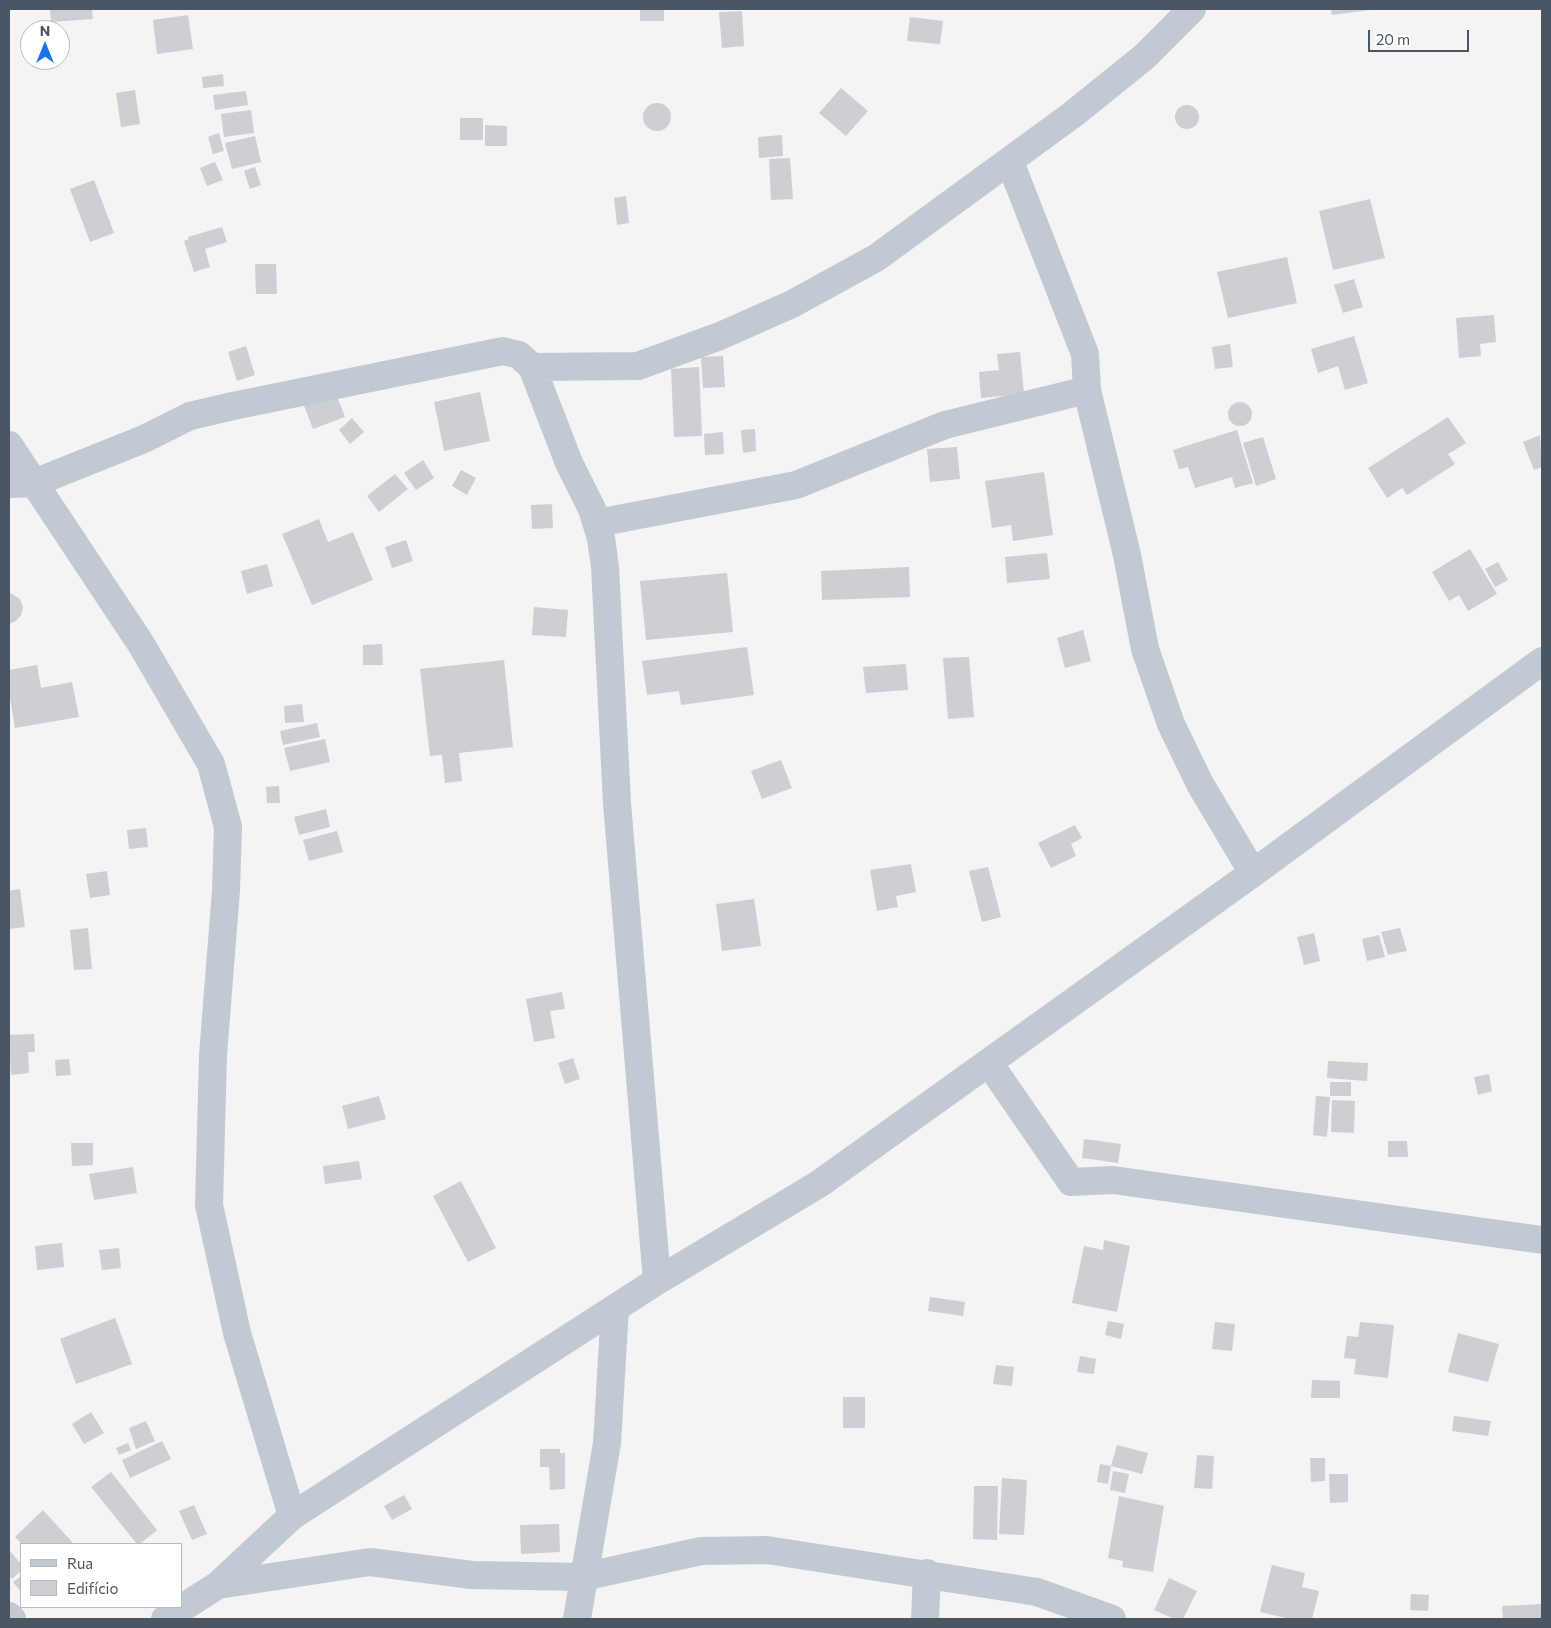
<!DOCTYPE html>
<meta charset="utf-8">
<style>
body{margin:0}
#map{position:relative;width:1551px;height:1628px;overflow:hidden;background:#f5f3f3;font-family:Commissioner,sans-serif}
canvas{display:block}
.frame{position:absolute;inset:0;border:10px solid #4a5661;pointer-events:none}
.legend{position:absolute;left:20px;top:1543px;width:162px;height:65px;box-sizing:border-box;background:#fff;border:1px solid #b7bbc0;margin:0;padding:6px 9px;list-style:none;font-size:15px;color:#4a5661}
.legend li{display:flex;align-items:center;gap:10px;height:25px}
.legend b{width:25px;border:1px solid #b7bbc0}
.north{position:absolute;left:20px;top:20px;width:50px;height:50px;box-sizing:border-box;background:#fff;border:1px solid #b7bbc0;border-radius:50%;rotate:0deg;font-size:14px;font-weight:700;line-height:20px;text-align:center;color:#4a5661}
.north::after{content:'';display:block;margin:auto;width:18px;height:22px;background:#1a73e8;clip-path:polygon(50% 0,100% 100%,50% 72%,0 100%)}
.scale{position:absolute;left:1368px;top:30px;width:101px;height:22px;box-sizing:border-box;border:2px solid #4a5661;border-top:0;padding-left:6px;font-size:15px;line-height:18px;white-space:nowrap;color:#4a5661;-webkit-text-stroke:4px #fff;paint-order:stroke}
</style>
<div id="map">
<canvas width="1551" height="1628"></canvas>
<div class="frame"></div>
<ul class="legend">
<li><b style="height:6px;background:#c1cad2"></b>Rua</li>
<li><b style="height:14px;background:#cdcfd5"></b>Edifício</li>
</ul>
<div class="north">N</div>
<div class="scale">20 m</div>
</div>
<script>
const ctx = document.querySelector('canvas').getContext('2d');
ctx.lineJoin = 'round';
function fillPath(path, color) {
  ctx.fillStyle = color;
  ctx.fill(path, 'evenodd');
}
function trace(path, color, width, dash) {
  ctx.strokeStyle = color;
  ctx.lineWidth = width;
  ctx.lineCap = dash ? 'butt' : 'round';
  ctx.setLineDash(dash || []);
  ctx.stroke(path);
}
fillPath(new Path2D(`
 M50,9h42l1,10 -42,3z
 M640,9h24v12h-24z
 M1331,9h39v1l-38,5z
 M742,11l2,35 -22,2 -3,-36z
 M188,15l5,34 -36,5 -4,-34z
 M910,17l33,4 -3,23 -33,-3z
 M223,74l1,12 -21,2 -1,-11z
 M841,88l27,23 -22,25 -27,-23z
 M135,90l5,34 -19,3 -5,-34z
 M246,91l2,14 -33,5 -2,-15z
 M643 117a14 14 0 1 1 28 0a14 14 0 1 1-28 0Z
 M1175 117a12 12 0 1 1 24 0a12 12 0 1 1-24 0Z
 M251,110l3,23 -30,4 -3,-23z
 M460,118h23v22h-23z
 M485,125l22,1v20h-22z
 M219,133l5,18 -11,3 -5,-17z
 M782,135l1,21 -24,2 -1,-21z
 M255,136l6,26 -29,7 -7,-26z
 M790,158l3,41 -22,1 -2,-41z
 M215,162l8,18 -16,6 -7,-18z
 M255,167l6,18 -11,4 -6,-18z
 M94,180l20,53 -24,9 -20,-53z
 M626,196l3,27 -12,2 -3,-27z
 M1370,199l15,59 -52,12 -14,-59z
 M222,227l5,15 -22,7 5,18 -16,5 -10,-31 5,-2 -1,-2z
 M1287,257l10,46 -69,15 -11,-46z
 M255,264h21l1,30h-21z
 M1354,279l9,28 -20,6 -9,-28z
 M1494,315l2,27 -16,2 1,12 -22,2 -3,-40z
 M1354,336l14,47 -23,7 -7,-24 -20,7 -7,-24z
 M1230,344l3,23 -18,2 -3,-22z
 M246,346l9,29 -18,6 -9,-29z
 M1020,352l4,42 -43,4 -2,-26 20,-2 -2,-16z
 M723,356l2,31 -22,1 -2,-31z
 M699,367l3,69 -28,1 -3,-68z
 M335,391l10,26 -32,12 -10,-26z
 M480,392l10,49 -46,10 -10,-49z
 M1228 414a12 12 0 1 1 24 0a12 12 0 1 1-24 0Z
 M1448,417l18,26 -18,11 7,10 -48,31 -5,-7 -15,10 -19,-30z
 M352,418l12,14 -14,12 -11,-14z
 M755,429l1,22 -13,2 -2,-23z
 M1237,430l16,53 -18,5 -3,-11 -37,11 -7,-21 -9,2 -6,-19z
 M723,432l1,22 -19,1 -1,-21z
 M1540,435l2,32 -8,3 -11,-28z
 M1263,437l13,42 -20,7 -13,-43z
 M957,447l3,32 -30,3 -3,-33z
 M423,460l11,18 -18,12 -12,-17z
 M461,470l15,8 -9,17 -15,-9z
 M1044,472l9,63 -40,6 -2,-16 -19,3 -7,-47z
 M395,474l13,15 -29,23 -12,-16z
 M552,504l1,24 -21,1 -1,-24z
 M319,519l9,23 25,-10 20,48 -61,25 -30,-71z
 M406,540l7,21 -21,7 -7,-21z
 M1470,549l27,45 -29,17 -9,-16 -10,6 -17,-29z
 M1047,553l3,26 -43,4 -2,-26z
 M1498,562l10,18 -13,7 -10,-18z
 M267,564l6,22 -26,8 -6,-23z
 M909,567l1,30 -88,3 -1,-29z
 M727,573l6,59 -87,8 -6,-59z
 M9,592l11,7 3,8 -2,8 -5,6 -7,3z
 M534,607l34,3 -2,27 -34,-2z
 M1083,630l8,31 -26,7 -8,-30z
 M382,644l1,21h-20v-20z
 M747,647l7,48 -73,10 -2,-14 -32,4 -5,-34z
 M969,657l5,60 -26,2 -5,-61z
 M504,660l9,87 -54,6 3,28 -17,2 -3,-28 -12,1 -10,-87z
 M906,664l2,26 -42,3 -3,-26z
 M37,665l4,23 31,-6 7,35 -64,11 -6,-36v-22z
 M302,704l2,18 -19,1 -1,-17z
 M317,723l3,14 -37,8 -3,-14z
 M325,739l5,23 -40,9 -6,-23z
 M781,760l11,28 -30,11 -11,-28z
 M279,786l1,17h-13l-1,-16z
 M326,809l4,18 -31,8 -5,-18z
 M1075,825l7,13 -11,6 5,12 -25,12 -13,-25z
 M146,828l2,19 -19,2 -2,-19z
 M337,831l6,21 -34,9 -6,-21z
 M911,864l5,28 -20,4 2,11 -21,4 -7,-41z
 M988,867l13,50 -19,5 -13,-51z
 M107,871l3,24 -20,3 -4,-24z
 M20,889l5,38 -16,2v-38z
 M754,899l7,47 -39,5 -6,-47z
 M88,928l4,41 -18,1 -4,-40z
 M1400,928l7,23 -19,4 -7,-23z
 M1314,933l6,28 -16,4 -7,-28z
 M1379,935l6,22 -18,4 -5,-22z
 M562,992l3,17 -15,2 5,27 -21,4 -8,-43z
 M34,1034l1,18h-7l1,21 -18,2 -2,-40z
 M573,1058l7,21 -15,5 -7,-21z
 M69,1059l2,16 -15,1 -1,-16z
 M1328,1061l40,2 -1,18 -40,-3z
 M1489,1074l3,17 -14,4 -4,-18z
 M1330,1082h21v14h-21z
 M379,1096l7,23 -38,10 -6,-23z
 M1316,1096l14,1 -3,40 -14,-2z
 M1332,1100l23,1 -1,32 -23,-1z
 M1084,1139l37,5 -3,19 -36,-5z
 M1388,1141h19l1,16h-20z
 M71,1143h22v22l-21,1z
 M359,1161l3,18 -37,5 -2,-18z
 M133,1167l4,26 -43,7 -5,-26z
 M461,1181l35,67 -28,14 -35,-66z
 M1104,1240l26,6 -13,66 -45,-9 12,-57 19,4z
 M62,1243l2,24 -27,3 -2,-24z
 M119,1248l2,20 -19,2 -3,-20z
 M930,1297l35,5 -2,14 -35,-5z
 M115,1318l17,46 -56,20 -16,-45z
 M1108,1321l16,3 -3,15 -16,-4z
 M1215,1322l20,2 -3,27 -20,-2z
 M1360,1322l34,3 -6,53 -34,-4 2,-15 -12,-1 3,-22 11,1z
 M1458,1333l41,11 -11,38 -40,-10z
 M1080,1356l16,3 -2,15 -17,-2z
 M996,1365l18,2 -2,19 -19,-2z
 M1312,1380l28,1v17h-29z
 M843,1397h22v31h-22z
 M91,1412l13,21 -20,11 -12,-20z
 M1454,1416l37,5 -3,15 -36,-5z
 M146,1421l9,20 -19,8 -7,-21z
 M162,1441l9,18 -41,19 -8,-18z
 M128,1443l3,7 -12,5 -3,-7z
 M1117,1445l31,8 -6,21 -31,-8z
 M540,1449h20v4h5v36l-15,1 -1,-23h-9z
 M1197,1455l17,1 -2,33 -18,-1z
 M1310,1458h15v23l-14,1z
 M1100,1464l11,2 -3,18 -11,-2z
 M1113,1471l16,3 -4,19 -15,-3z
 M111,1472l46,58 -17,14h-3l-46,-57z
 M1329,1474h19v28l-18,1z
 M1002,1478l25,2 -3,55 -25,-1z
 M974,1486h24l-1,54 -24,-1z
 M404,1495l8,14 -20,11 -8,-14z
 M1119,1496l45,10 -11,66 -31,-5 1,-6 -15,-3z
 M194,1505l13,29 -15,6 -13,-29z
 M43,1510l30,33 -1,1h-50l-7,-7z
 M559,1524l1,28 -39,2 -1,-29z
 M9,1550l12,14v7l-9,8 -3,-4z
 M1272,1565l33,8 -3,14 17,4 -7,28h-22l-30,-7z
 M21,1576v16l-8,-10z
 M1169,1578l28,13 -14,28h-9l-20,-9z
 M1411,1594l18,1 -1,16 -18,-1z
 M1542,1604v15h-39l-1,-13z`), '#cdcfd5');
trace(new Path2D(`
 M1010,162l75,192 2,36 40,165 18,94 26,75 29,60 53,89
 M532,367l106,-1 82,-30 72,-32 84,-46 196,-143 72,-58 48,-48
 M9,445l132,199 70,120 17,63 -2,63 -13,165 -4,150 28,128 55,183
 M9,484l25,-1 110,-44 46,-23 43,-10 270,-55 16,4 13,12 37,96 23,46 9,29 4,29 12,236 40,478
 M597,523l199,-38 149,-60 142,-35
 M989,1063l82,119 42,-2 429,60
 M218,1585l152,-23 102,13 111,2 118,-26 66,-1 270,42 75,27
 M9,1616l3,3
 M165,1619l53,-34 74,-69 365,-235 162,-97 434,-311 289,-212
 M577,1619l30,-176 8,-135
 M925,1619l2,-46`), '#c1cad2', 28);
</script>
